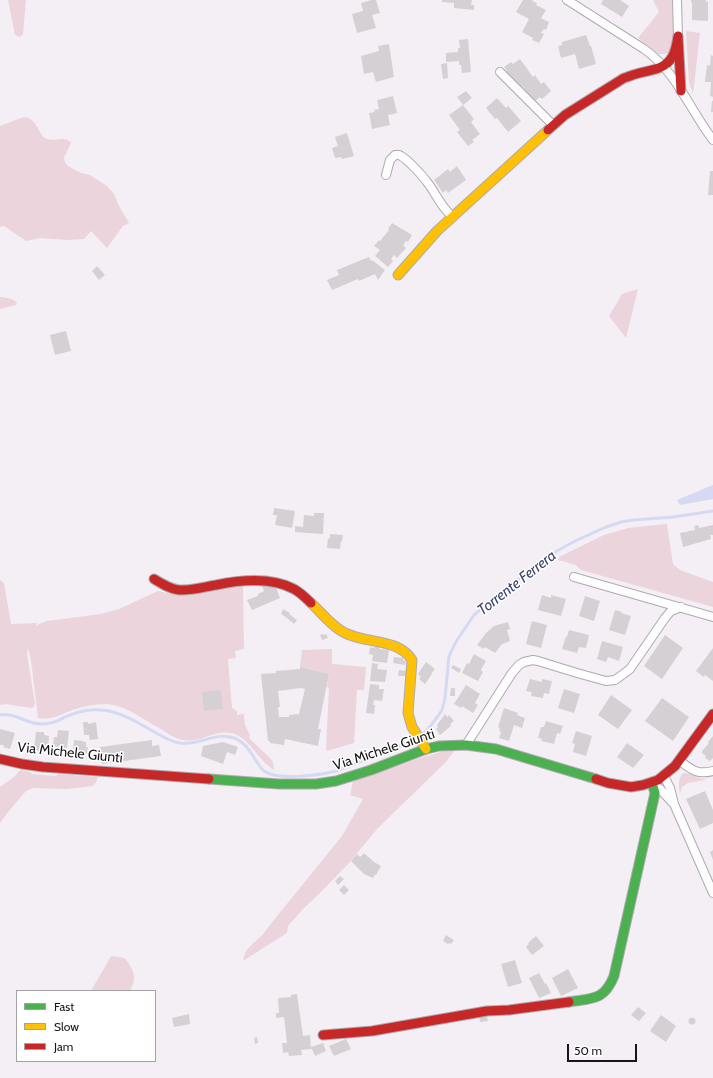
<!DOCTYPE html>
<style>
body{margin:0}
#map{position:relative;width:713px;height:1078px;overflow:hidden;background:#f4eff5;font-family:Cabin,sans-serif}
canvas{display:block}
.legend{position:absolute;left:16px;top:990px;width:140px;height:72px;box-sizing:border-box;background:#fff;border:1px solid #a3a1a3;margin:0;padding:5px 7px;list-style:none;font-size:12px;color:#181518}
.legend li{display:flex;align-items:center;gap:8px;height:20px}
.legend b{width:20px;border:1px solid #a3a1a3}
.scale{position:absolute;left:567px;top:1044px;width:70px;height:18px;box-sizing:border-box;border:2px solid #181518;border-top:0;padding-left:5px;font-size:12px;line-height:14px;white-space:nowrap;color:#181518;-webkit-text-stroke:3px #fff;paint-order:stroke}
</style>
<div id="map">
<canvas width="713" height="1078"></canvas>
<ul class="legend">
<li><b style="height:5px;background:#4caf50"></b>Fast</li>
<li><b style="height:5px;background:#ffc107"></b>Slow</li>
<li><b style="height:5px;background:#c62828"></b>Jam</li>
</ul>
<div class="scale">50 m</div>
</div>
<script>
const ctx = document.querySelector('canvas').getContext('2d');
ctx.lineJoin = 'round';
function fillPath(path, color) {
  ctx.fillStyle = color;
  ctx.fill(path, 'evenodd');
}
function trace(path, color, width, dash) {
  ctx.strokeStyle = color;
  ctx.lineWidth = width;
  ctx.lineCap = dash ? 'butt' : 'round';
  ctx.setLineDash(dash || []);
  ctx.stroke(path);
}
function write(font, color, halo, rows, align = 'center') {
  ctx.font = font + ' Cabin,sans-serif';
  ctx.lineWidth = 3;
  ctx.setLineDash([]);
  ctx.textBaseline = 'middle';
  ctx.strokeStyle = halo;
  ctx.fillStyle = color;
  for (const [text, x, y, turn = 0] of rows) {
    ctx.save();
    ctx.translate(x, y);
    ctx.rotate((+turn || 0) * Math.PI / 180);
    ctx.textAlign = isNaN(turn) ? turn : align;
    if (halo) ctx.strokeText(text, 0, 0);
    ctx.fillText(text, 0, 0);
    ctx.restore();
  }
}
fillPath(new Path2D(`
 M8,0h18l-3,34 -3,3 -5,-2z
 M653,0h19l2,38 -5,15 -4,1h-6l-21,-16 21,-26z
 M686,31l14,2 -7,61 -4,-12z
 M26,117c13,4 12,19 21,22 8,3 18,-4 24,4l-7,15 1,4 3,4 13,7 9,2 17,11 7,8 5,12 10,17 -6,3 -16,22 -16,-17 -7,8 -16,1 -28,-2 -14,3 -22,-15 -4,1v-101l21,-8z
 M638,289l-12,49 -17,-22 13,-22z
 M0,297c6,1 13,1 17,6l-1,2 -16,4z
 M667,524l6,40 7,6 33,12v25l-132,-37 -5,-5 -18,-5 1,-3 45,-22 24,-7z
 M0,580l4,3 7,41 26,-1 -1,3 3,-2 8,-3 54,-7 18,-5 39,-18 14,3 71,-9 1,64 -9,2 1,7 -8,1 4,49 5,3v4l7,-1 1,11 5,10 -1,3 22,21 2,3 1,8c-4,-3 -7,-5 -10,-8 -8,-8 -15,-20 -25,-26 -20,-11 -37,8 -56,4 -9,-2 -15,-6 -22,-11 -17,-9 -35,-24 -55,-25 -12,0 -25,3 -36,7 -14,5 -16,9 -32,7l-7,-58 -3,-12 -1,6 8,49 -1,4 -3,1 -25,-4 -6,1z
 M332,649v15l34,3 -2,23h-7l-3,53 -27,8 -1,-1 3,-62 -2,-1 2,-13 -29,-7 2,-17z
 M455,750l-9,12 -68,66 -30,36 -24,25 -21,20 -15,17 -1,7 -44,28c2,-13 7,-14 16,-23 4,-3 7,-8 10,-12l73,-90 21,-37 -13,-4 3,-14 67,-23 21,-6z
 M20,770l10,2 2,2 24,2 2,-2 40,3 -2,5 -3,4 -26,3 -34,-1 -7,3 -18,21 -8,11v-36l14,-10z
 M683,773c7,0 14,5 22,6v1l-17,3 -6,4 -2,7c-1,-7 -3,-15 3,-21z
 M111,956l14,2c8,12 13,19 5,33h-39z`), '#ecd4dc');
fillPath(new Path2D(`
 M713,485v14l-33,6 -3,-5z`), '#d5d9f3');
trace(new Path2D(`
 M0,715c14,-3 27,9 41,9 11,1 19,-5 29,-9 10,-4 21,-6 32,-5 21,2 38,14 56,24 7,4 14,8 22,9 19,3 36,-12 54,-5 14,5 19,20 28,31 11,13 58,6 74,2l76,-30 4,-2
 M420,736l9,-8 9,-12 4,-6 3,-12 4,-42 8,-16 17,-25 30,-25 53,-39 18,-10 31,-14 15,-5 12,-2 40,-3 40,-6`), '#d5d9f3', 3);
fillPath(new Path2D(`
 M371,0h5l4,13 -8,2 4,13 -19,5 -5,-19 11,-3 -2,-8z
 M442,0h30l-1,5h3v5l-20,-2v-5l-12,-1z
 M523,0h10l-1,1 5,2 -1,2 10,5 -5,8 8,4 -3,8 -2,-1 -3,4 3,1 -5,9 -7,-3 1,-2 -11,-6 7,-13 -13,-7z
 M603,0h17l9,6 -7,11 -21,-13z
 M691,0h15v2h2v19l-16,-1v-18h-1z
 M586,35l4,11h1l5,18 -17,5 -4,-15 -14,4 -3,-12 4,-1v-3z
 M468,39l3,33 -9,1 -1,-8h-2v-4l-13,1v-9l12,-1v-4h2l-1,-8z
 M389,44l5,33 -18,5 -3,-10 -9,2 -3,-18 18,-5 -1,-5z
 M711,55l2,1v41l-3,-1 1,-14h-6l2,-17 3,1z
 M520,59l13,18 2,-2 6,9 3,-2 7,9 -9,8 -2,-2 -6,5 -12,-16 -2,2 -8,-10 -2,1 -5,-6 2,-2 -3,-4 7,-5 2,2z
 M447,63l1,15 -5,1 -2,-15z
 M466,91l6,7 -9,7 11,14 -3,3 9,12 -8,6 2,2 -6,4 -11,-14 3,-2 -11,-15 14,-10 -6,-8z
 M393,96l4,17 -9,2 2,10 -18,4 -3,-16 6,-1 -1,-2 5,-1 -2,-9z
 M497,98l9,10 2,-2 13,15 -13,11 -11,-14 -2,1 -9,-11z
 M712,101h1v11h-2z
 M347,133l7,23 -12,3 -1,-2 -6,1 -3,-10 6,-2 -3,-9z
 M457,166l9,14 -18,13 -2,-3 -3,3 -9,-13 14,-11 2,3z
 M710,171h3v24h-5z
 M392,223l20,12 -4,7 -2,-1 -3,4 3,3 -9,10 -3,-3 -3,4 2,2 -5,6 -13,-11 5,-6 -6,-4 5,-6 1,1 9,-11 -1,-1z
 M369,257l2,4 1,-1 13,10 -7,10 -3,-6 -16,7 -1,-2 -26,11 -5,-10 12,-5 -2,-5z
 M97,266l8,9 -6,5 -7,-9z
 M66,331l5,20 -16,4 -5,-20z
 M274,508l21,3 -3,17 -17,-3 2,-10h-4z
 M314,513h10l-1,21 -28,-2v-6l8,1 1,-12 10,1z
 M698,525l1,3 14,-3v10h-3l1,4 -28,8 -3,-14 15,-3 -1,-4z
 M330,534l13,1 -1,6h-1l-1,8 -13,-1 1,-10 2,1z
 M262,586l14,1 4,11 -28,12 -5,-10 11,-4v-2l6,-3z
 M542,595l9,3v-3l15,4 -5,17 -23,-6z
 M585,596l15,5 -6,20 -15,-5z
 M283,609l7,4 -1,1 8,6 -3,4 -7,-6 -6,-4z
 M615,610l7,2 -1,1 10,3 -6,19 -16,-5z
 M532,621l15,4 -6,23 -15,-4z
 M508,622l2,7 -3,1 3,11 -8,3 -7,9 -10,-6 -1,2 -7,-4 9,-12 8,-7z
 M569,630l20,5 -3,13 -7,-1 -2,6 -15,-4 4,-13 1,1z
 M323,634l1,1 2,-1 2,4 -6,2 -2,-5z
 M665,635l18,13 -21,31 -18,-13z
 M602,641l21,6 -4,14 -11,-4 -2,5 -9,-3z
 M375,645h5l-1,4 10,1 -2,13 -15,-2 1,-6 -4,-1 1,-7 4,1z
 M713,648v33l-8,-6 -1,2 -8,-6z
 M474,654l12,7 -5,9 2,2 -5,9 -16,-8 5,-10 2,1z
 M394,657l9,1v2l3,1 -1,4 -12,-2z
 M426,662l9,7 -4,5h1l-7,10 -6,-5 2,-2 -3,-3z
 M372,663l6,1 -1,5 10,1 -2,12 -15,-1z
 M453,665l8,4 -2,4 -8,-5z
 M300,667l29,7 -11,55h3l-3,17 -33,-7 -1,6 -14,-2v-2h-2l-7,-67 15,-1v-2l24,-2zM301,688l4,1 -6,25 -10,1v2h-10l-1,-10h2l-2,-16z
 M399,670l7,1v5h-8z
 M530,679l12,3v-3l10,2 -3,13 -5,-1 -1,5 -12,-2 1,-4 -6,-1z
 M370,684l9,1v4h5l-2,12 -8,-1 -1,5h2l-1,9 -8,-1z
 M466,685l14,9 -5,9 3,2 -5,8 -11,-7 -1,2 -7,-4z
 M451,688h4v8h-5z
 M564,689l16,5 -6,19 -16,-5z
 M221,690l2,19 -19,2 -2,-19z
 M611,695l21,15 -14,19 -20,-14z
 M662,698l27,19 -16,24 -28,-20z
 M504,708l14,5 -1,2 8,3 -3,10 -8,-3 -5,16 -10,-3 2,-6 -2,-1 1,-3 -2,-1z
 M445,714l2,3 2,-2 5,6 -4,3 1,2 -11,9 -4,-6 2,-2 -1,-2z
 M546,721l17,5 -3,8 -3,-1 -3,11 -13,-3 1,-2 -4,-1 3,-11h3z
 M83,722h5v2l8,-2 2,17 -8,1 -1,-5h-5z
 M0,729l15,4 -5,16 -7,-2 1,-2h-4z
 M58,730l11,1 -2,17 -14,-2 1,-9h3z
 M576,731l16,5 -6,20 -13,-4 2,-8 -3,-1z
 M36,732h8v3l5,1 -1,14 -8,-1v2l-6,-1z
 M713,736v22l-3,3 -5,-3 1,-2 -4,-3v-2l7,-8 -1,-1z
 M74,740l9,1v1h3v5h2l-1,7 -14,-1z
 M152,740v6l7,-1 2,11 -59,8 -2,-17z
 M223,742l15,5 -3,8 -8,-3 -4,12 -22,-8 2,-10z
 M627,743l17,12 -11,13 -16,-11z
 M705,791l8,19v13l-13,6 -14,-30z
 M713,850v10l-3,-8z
 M364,853l10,9 7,4 -5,9 -1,-1 -2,4 -9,-4 -13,-13 6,-7 3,3z
 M340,876l4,3 -6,6 -3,-4z
 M344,885l5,5 -5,5 -5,-5z
 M446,935l8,5 -3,4 -2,-1 -1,1 -5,-3z
 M536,936l8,10 -12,9 -6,-8 3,-3 -1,-1z
 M515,960l7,23 -14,4 -7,-23z
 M568,969l10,19 -17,8 -9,-18z
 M539,973l6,11 1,-1 5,10 -12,5 -10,-20z
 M297,994l6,42 7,-1 1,12 12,-4 3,8 -11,5 -3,-7 -11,1 1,5 -13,1 -1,-4 -5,1 -1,-10h5l-3,-26 -8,1v-5h3l-1,-15 13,-1v-2z
 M638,1007l8,6 -7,8 -8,-6z
 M189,1014l1,10 -16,3 -2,-9z
 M661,1015l15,11 -10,16 -16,-11z
 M487,1016l1,5 -8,1 -1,-5z
 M688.5 1021a3.5 3.5 0 1 1 7 0a3.5 3.5 0 1 1-7 0Z
 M257,1037l1,6 -3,1 -1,-6z
 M346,1039l5,10 -17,7 -5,-10z`), '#d5d0d4');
const street = new Path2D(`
 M567,0l77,49c32,22 46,61 69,91
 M677,0l1,36
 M500,72l53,53
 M386,175l4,-15 5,-5c3,0 3,-1 6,1 7,4 21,19 26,26 9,11 14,26 26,35
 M574,577l139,40
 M466,745l46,-72 7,-8 5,-3 9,-2 5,1 39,12 29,8 9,-1 7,-5 8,-6 35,-51 6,-7 10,-4
 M680,761c12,9 17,14 33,10
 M664,776l6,12 4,16 39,89
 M652,783l8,6 12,13`);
const fast = new Path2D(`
 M209,779l70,5h37l20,-3 35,-11 55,-21 13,-3 27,-1 30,4 100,30
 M569,1002c23,-4 35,-1 45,-26l41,-183 -3,-10`);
const slow = new Path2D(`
 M398,275l39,-44 111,-101
 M311,603c11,10 21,24 34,30 22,11 53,5 67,27l-4,53 4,14 14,22`);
const jam = new Path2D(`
 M548,130l17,-15 59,-37c4,-1 8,-3 12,-4 13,-4 29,-4 36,-17 4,-6 5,-14 6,-21l3,55
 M154,579c8,5 16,10 25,11 12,1 25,-3 37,-5 24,-5 55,-8 78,4 7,4 12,9 17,14
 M0,759l22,5 21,3 166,12
 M596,779l12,4 23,4 12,-2 15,-5 17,-14 38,-52
 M323,1035l49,-4 115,-20 22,-1 60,-8`);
trace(street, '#aeaaaf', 10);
trace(fast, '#aeaaaf', 11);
trace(slow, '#aeaaaf', 11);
trace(jam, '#aeaaaf', 11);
trace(street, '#fdfdfe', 8);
trace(fast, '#4caf50', 9);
trace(slow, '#ffc107', 9);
trace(jam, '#c62828', 9);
write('14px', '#181518', '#fff', [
 ["Via Michele Giunti",384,750,-18],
 ["Via Michele Giunti",70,753,6]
]);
write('italic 15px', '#3a4371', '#fff', [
 ["Torrente Ferrera",517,583,-38]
]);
</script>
